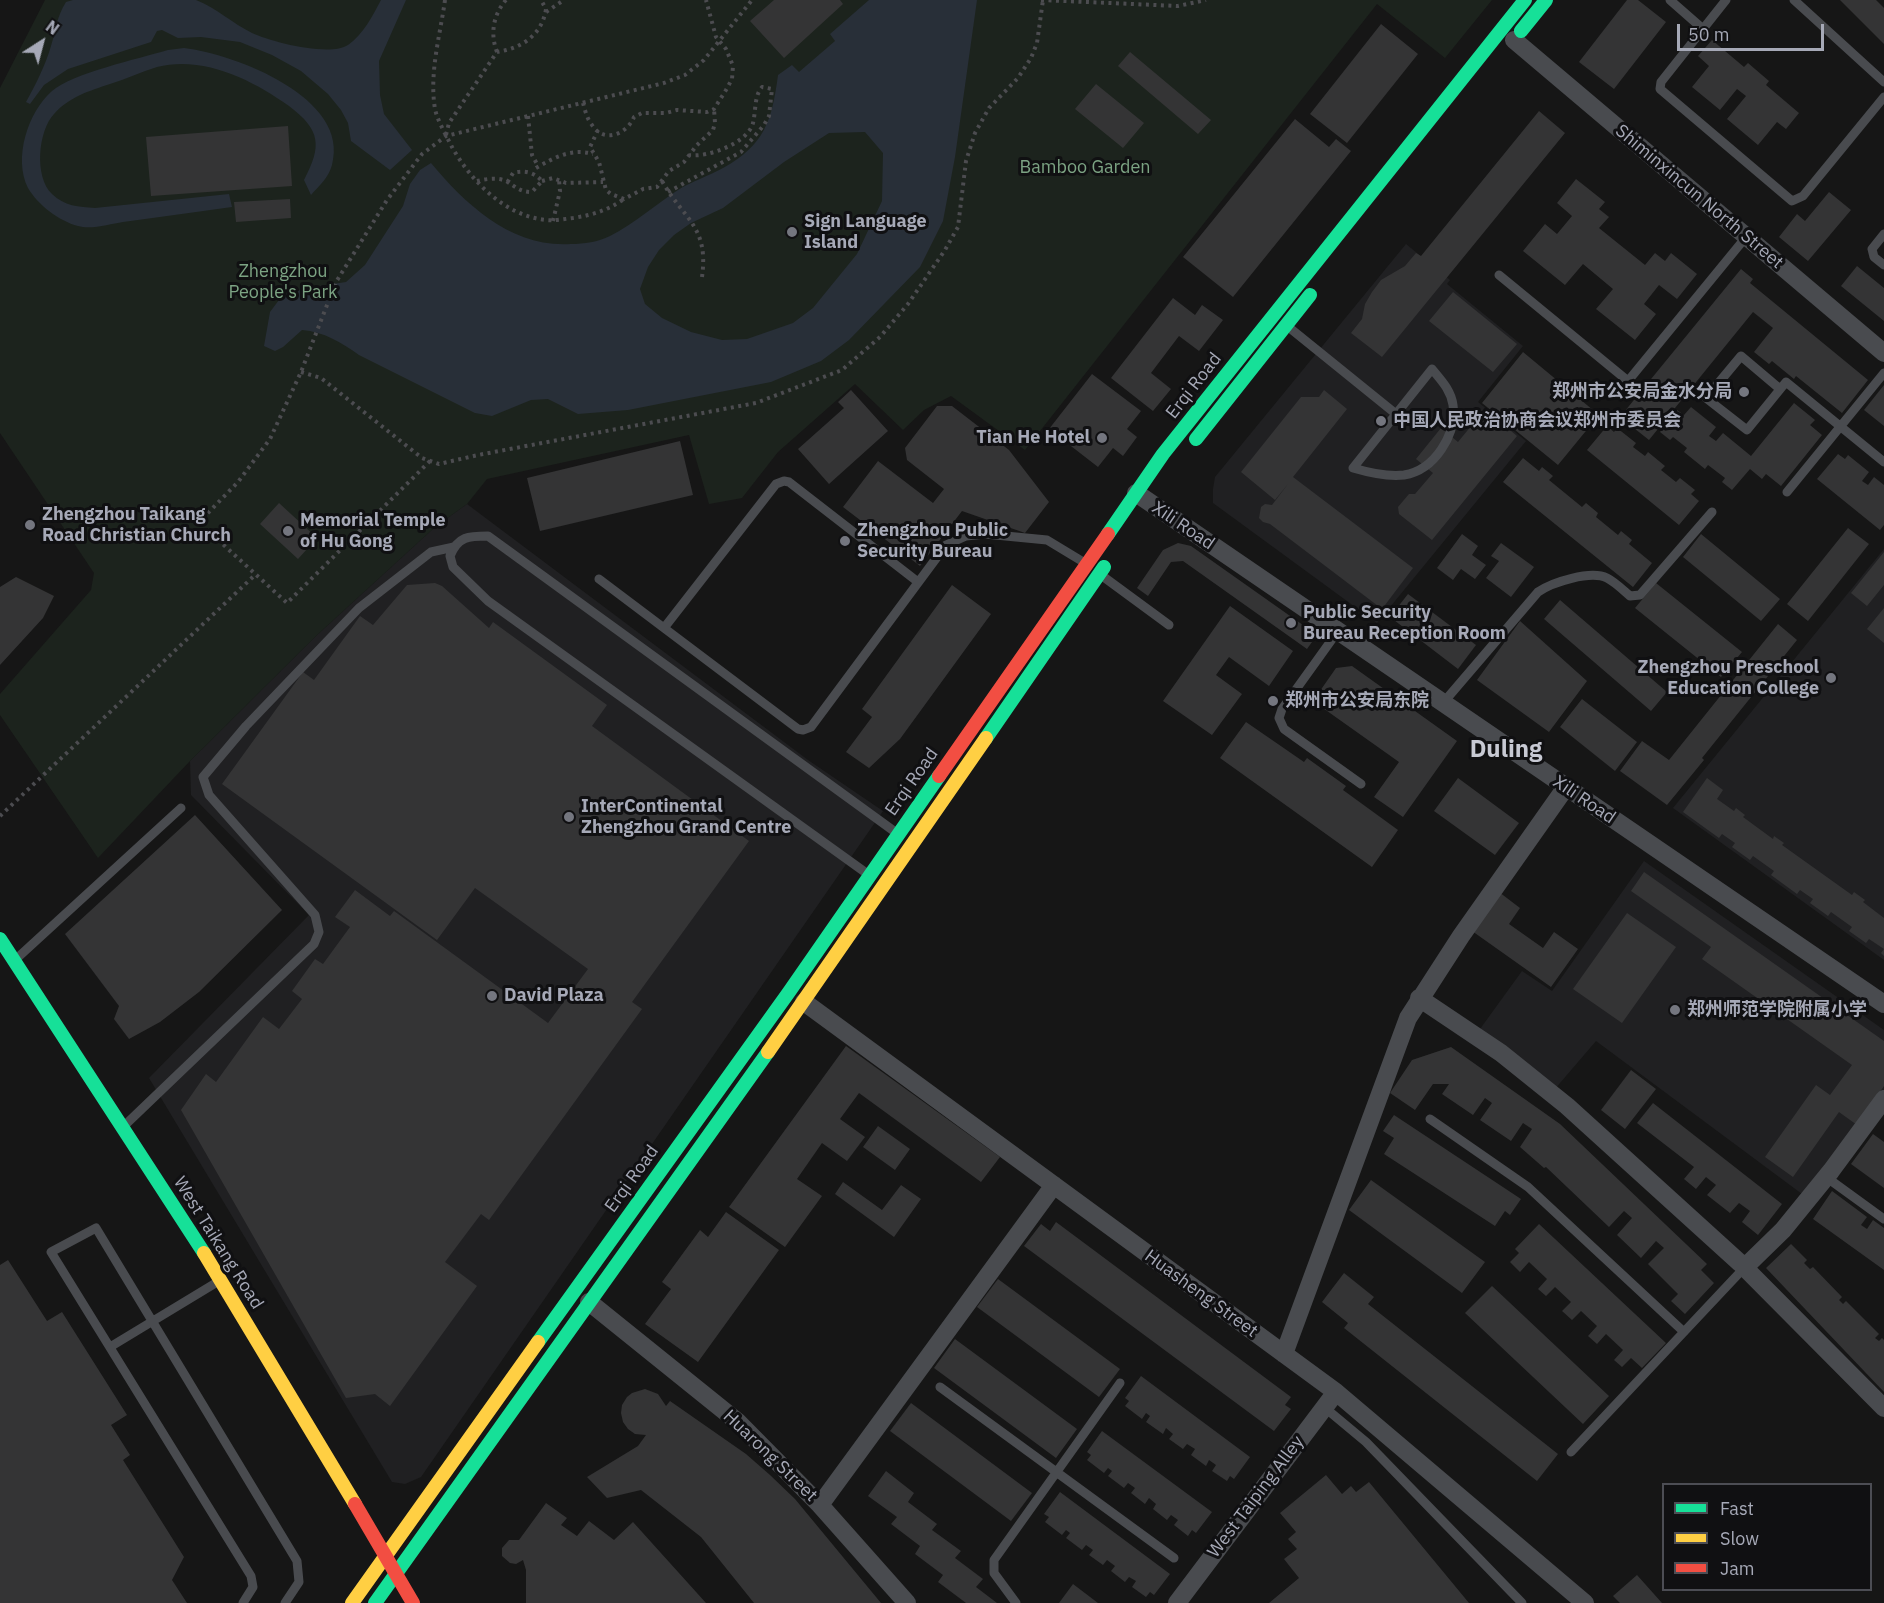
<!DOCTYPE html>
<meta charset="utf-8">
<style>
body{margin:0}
#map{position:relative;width:1884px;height:1603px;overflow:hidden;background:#161616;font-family:"IBM Plex Sans",sans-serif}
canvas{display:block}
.legend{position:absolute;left:1662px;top:1483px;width:210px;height:108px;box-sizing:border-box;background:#101012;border:2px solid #4c4d54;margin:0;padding:8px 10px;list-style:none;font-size:18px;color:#a6a9b7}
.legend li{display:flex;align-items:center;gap:12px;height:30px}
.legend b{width:30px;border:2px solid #4c4d54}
.north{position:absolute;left:12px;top:12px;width:60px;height:60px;-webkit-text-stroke:4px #101012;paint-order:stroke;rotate:36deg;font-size:16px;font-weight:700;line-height:24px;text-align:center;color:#a6a9b7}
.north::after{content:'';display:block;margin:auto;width:21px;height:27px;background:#a6a9b7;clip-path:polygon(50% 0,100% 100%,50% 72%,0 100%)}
.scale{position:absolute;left:1677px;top:24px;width:147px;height:27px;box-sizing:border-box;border:3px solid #a6a9b7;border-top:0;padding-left:8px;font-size:18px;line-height:21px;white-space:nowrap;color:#a6a9b7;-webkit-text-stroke:4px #101012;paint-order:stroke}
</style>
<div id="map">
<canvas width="1884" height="1603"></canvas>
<ul class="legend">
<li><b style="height:8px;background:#16e098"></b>Fast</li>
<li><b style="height:8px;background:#ffcf43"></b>Slow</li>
<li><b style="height:8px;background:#f24e42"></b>Jam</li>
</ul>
<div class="north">N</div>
<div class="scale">50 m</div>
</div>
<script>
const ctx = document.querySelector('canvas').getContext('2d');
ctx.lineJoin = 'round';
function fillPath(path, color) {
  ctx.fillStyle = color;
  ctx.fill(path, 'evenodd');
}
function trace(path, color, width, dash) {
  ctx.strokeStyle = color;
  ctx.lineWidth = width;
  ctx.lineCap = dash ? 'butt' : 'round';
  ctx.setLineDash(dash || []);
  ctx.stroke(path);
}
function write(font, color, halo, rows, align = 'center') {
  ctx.font = font + ' "IBM Plex Sans","Noto Sans SC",sans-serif';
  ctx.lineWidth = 6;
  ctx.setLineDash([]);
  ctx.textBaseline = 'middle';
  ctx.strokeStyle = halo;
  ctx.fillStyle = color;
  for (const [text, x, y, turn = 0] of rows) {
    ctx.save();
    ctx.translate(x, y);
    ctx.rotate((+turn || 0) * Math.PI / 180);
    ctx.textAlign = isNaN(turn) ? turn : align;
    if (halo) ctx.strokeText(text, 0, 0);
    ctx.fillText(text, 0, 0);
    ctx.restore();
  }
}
fillPath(new Path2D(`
 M1406,244l44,36 -3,4 76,62 -45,56 48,39 -149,182 -164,-120v-14l2,-12z
 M467,504l341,256 75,51 -462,666 -16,7 -13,-2 -243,-404 160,-163 -118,-120 -1,-34 127,-126 118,-108z
 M1884,549v411l-211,-152z
 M1644,861l240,169v62l-82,102 -206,-153 -42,49 -74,-61 42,-58 30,20z`), '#202022');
fillPath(new Path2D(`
 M45,0h1447l-47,58 -68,-54 -352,446 -74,-54 -27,14 -21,20 -48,-46 -77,68 -36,46 -33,6 -20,-69 -202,44 -20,25 -32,23 -118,108 -127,126 -92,97 -98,-143v-21l91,-104 3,-17 -94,-140v-345z`), '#1c231d');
fillPath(new Path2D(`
 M73,0h123c22,9 36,23 56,33 19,9 78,24 96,12 15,-10 25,-30 33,-45h25l-27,61 1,34 4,19 28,36 -22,20 -39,-29 -3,-18 -7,-13 -13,-16 -27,-23 -29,-16 -32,-13 -39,-5 -23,1 -16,-8 -5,1 -6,11 -83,27 -24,16 -14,19 -4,-2c10,-18 19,-36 25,-56 5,-16 5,-28 15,-44z
 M869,0h108l-22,157 -12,64 -23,46 -71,73 -28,21 -50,21 -143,28 -50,4 -30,-15 -17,1 -39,16 -17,-3 -116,-58c-18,-13 -35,-23 -57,-25l-19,17 -8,4 -11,-5 6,-34 12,-16 24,-8 40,-6 19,-17 38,-59 7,-22 10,-14 11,-7c35,42 81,85 140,81 13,0 27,-2 39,-8 25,-13 45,-31 68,-46 14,-9 31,-14 45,-22 42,-23 49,-48 55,-93l14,-10 7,7 36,-31 -5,-7zM865,132l18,21 -1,48 -25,53 -44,54 -20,15 -46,16 -25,1 -31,-8 -29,-14 -17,-14 -5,-15 8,-22 11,-17 15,-15 17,-12 32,-15 61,-46 45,-29z
 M184,48c51,6 167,50 148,117 -3,12 -13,21 -21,30l-7,-15c18,-34 17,-50 -15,-74 -36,-26 -86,-51 -132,-39 -16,5 -31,12 -47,17 -21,7 -41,13 -56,30 -16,17 -20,63 -2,80 12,12 27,13 43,14l134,-14 3,13c-36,5 -72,10 -109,15 -13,2 -32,8 -45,4 -19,-5 -40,-21 -50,-38 -15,-30 0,-76 24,-97 21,-18 86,-32 116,-41z`), '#282f38');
fillPath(new Path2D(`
 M774,0h66l3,4 -59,54 -34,-37z
 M1627,0h11l28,22 -52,67 -35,-27z
 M1840,0h36l8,8v36z
 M1381,24l37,30 -71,89 -37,-29z
 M1712,40l32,27 4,-4 21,18 -3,4 33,28 -13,16 -9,-7 -19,23 -31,-26 19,-23 -9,-7 -17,21 -28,-23 17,-21 -11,-10z
 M1130,52l81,68 -13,14 -80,-68z
 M1096,84l48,39 -21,25 -48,-39z
 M1539,111l26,22 -183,224 -31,-24 11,-14 3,-15 7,-12 9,-12 24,-14 11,-13 5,3z
 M1295,119l34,28 7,-8 15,12 -118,146 -50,-40z
 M288,126l4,60 -141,10 -5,-59z
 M1576,179l29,23 -6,7 10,8 -10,11 46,37 10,-12 10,8 6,-8 26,21 -20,25 -18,-14 -15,19 12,10 -21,26 -39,-31 17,-20 -30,-25 -18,21 -42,-34 22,-27 12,10 15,-18 -15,-13z
 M1829,192l22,18 -43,51 -29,-24 18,-23 8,7z
 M290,199l1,19 -55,4 -2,-20z
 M1857,266l27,22v33l-43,-35z
 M1741,269l12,10 -3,4 118,97 -26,33 -46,-37 -2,3 -22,-18 -3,3 -15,-12 19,-24 -20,-16 -104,128 -29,-23z
 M1453,292l64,52 -24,28 -64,-51z
 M1173,298l22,17 7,-10 21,15 -24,31 -20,-15 -28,37 20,16 -18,22 -42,-33z
 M1523,352l76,63 -41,50 -76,-62z
 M1092,374l49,37 -14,18 10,8 -14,19 -10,-8 -15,19 -49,-38z
 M1884,385v41l-20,-16z
 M851,390l37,41 -59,53 -31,-35 46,-41 -6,-6z
 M1324,390l23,19 -54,68 120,91 -31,41 -112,-85 -7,-2 -4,-4 2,-11 4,-3 7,1 16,-21 -13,16 -34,-28 60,-75h18z
 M1794,403l21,17 -5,5 12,10 -41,51 -15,-12 -4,5 -12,-10 -18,21 -10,-8 3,-4 -17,-13 -3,4 -21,-17 3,-4 -14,-11 -3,3 -10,-8 17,-22 7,5 7,-8 25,20 -7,9 7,5 7,-8 28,23z
 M937,406h15l57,44 40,52 -24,31 -63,-22 -42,55 -77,-59 35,-46 55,42 11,-14 -37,-29 -2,-12z
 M1485,409l32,27 -85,104 -33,-26 -1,-7 11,-13h6l18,-21 -17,-14 25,-31 17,14z
 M1607,426l7,6 3,-4 19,15 -3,4 12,9 3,-4 17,14 -4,4 15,12 4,-4 15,12 -4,4 8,7 -20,24 -92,-75z
 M680,441l13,54 -153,36 -13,-53z
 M1838,454l7,5 3,-4 21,17 -7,9 6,4 6,-8 10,8v40l-4,5 -63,-51z
 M1523,458l16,13 3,-4 11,9 -4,4 33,27 4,-4 12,10 -2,4 22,18 3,-4 11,9 -3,4 23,19 -19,24 -130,-105z
 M279,503l38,35 -19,21 -38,-35z
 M1848,528l21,16 -61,77 -21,-17z
 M1462,534l16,12 -6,9 14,10 -11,14 -14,-10 -8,11 -16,-12z
 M1701,534l79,65 -19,22 -78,-64z
 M1178,543l13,3 126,89 -10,14 -124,-88 -12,1 -23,34 -11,-8 26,-38z
 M1501,543l33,24 -23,30 -25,-19 13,-17 -8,-5z
 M1884,552v33l-17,21 -16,-13z
 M16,577l38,19 -11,22 -43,47v-78z
 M435,583l7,3 47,42 4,-6 114,83 -15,21 157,115 -117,161 10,7 -153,211 -8,-6 -36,48 32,24 -87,120 -15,-12 -29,4 -165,-288 25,-36 10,8 47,-65 16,12 23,-30 -10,-8 23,-32 8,5 27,-37 -15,-10 20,-27 35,26 4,-5 154,112 40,-54 -113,-81 -38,52 -215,-156 81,-112 11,8 46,-64 13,9 34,-40z
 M1656,583l86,69 -21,25 -86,-69z
 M952,585l39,29 -91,125 -31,29 -23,-16 26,-35 -10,-8z
 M1408,594l68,51 -18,24 -68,-52z
 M1560,600l107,92 -16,19 -107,-92z
 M1230,606l63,45 -24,35 -40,-29 -13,18 26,19 -30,41 -49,-34z
 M1884,608v35l-17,-14z
 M1520,621l67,60 -38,51 -72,-52z
 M1778,624l19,16 -95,118 2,2 -37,45 -47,-34 22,-30 27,19z
 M1352,666l105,75 -54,76 -29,-20 25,-35 -86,-61 23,-33z
 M1582,699l55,43 -22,29 -55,-44z
 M1246,722l58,40 3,-4 39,28 -3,4 55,40 -26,37 -152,-109z
 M1458,778l61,45 -24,32 -61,-44z
 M1707,778l16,12 -6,9 17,12 2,-3 9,7 -2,2 30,22 1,-3 10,7 -2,2 70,50 2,-3 11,8 -2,2 21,16v38l-3,-3 3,-4 -15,-10 -3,4 -17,-12 3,-4 -21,-15 -3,4 -18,-13 3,-4 -13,-9 -3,4 -26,-19 3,-4 -21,-15 -3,4 -18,-13 3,-4 -13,-9 -3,4 -36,-26z
 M195,815l87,95 -83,82 -39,30 -31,17 -15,-20 5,-13 -54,-72z
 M1644,872l240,169v45l-27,39 -18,-13 -46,65 -28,-20 51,-72 14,10 22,-30 -150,-106 9,-12 -80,-56z
 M1499,892l21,16 -11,16 34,24 11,-16 24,17 -27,38 -79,-56z
 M1627,913l49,34 -54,76 -49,-34z
 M846,1046l154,111 -19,25 -122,-89 -19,26 25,18 -18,24 -25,-18 -25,36 25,17 -37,51 -56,-40z
 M1451,1047l109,77 147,140 -6,6 13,13 -29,31 -14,-13 7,-7 -30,-30 16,-16 -8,-7 -15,17 -24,-23 15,-17 -8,-7 -15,16 -63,-60 -2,1 -24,-21 12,-18 -9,-6 -12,18 -31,-21 12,-17 -7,-5 -12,17 -31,-21 7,-10h-16l-18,26 -25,-17 22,-33z
 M1631,1070l25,19 -31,40 -24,-19z
 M1653,1103l129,101 -24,31 -16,-13 8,-11 -11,-8 -9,10 -23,-18 9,-10 -10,-8 -10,12 -12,-10 10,-12 -57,-44z
 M1394,1115l127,84 -11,16 -5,-4 -10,15 -111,-72 10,-16 -11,-7z
 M878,1126l32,23 -15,21 -32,-23z
 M1873,1134l11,8v46l-33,-24z
 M1371,1180l114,82 -23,31 -113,-83z
 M843,1182l39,28 19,-25 20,14 -27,38 -59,-43z
 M1832,1191l35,26 -6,8 6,4 6,-9 11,8v42l-71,-51z
 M726,1212l53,38 -81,112 -53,-38 26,-35 -9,-7 38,-52 8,7z
 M1056,1222l235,175 -6,8 6,4 -17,22 -250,-185 17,-22 9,7z
 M1539,1224l127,119 -24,25 -11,-10 -9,9 -8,-7 9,-10 -17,-16 -9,10 -9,-8 9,-10 -16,-15 -9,9 -10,-9 9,-9 -16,-15 -9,9 -8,-7 9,-10 -18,-17 -9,10 -10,-10 9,-9 -4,-4z
 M1791,1244l16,16 -3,3 6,6 3,-2 29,30 -3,3 4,4 3,-3 33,33 -4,4 4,3 3,-3 2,2v52l-118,-124z
 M8,1260l39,61 15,-9 65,103 -16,10 19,30 -7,5 61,97 -12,23 15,23h-187v-338z
 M1344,1273l30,24 -6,7 190,150 -21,27 -193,-153 4,-5 -26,-21z
 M998,1279l122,90 -21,28 -122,-90z
 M1492,1286l117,110 -26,28 -118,-111z
 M955,1339l122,90 -21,29 -122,-90z
 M1141,1376l109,81 -16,22 -4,-3 -3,5 -15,-10 4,-6 -7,-5 -3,6 -15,-11 4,-6 -8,-5 -4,5 -14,-10 4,-5 -7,-6 -3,6 -17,-12 4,-6 -4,-3 -4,6 -17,-13 4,-5 -4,-3z
 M645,1389l13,5 8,12 4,-5 76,53 24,21 25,24 86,104h-127l-53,-66 -60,-47 -34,8 -20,-21 51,-31 8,-11 -11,-1 -7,-5 -5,-7 -2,-9 1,-8 5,-8 5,-4z
 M911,1403l121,90 -21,28 -121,-90z
 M1102,1431l110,81 -16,21 -4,-3 -4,6 -14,-11 4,-5 -7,-5 -4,5 -14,-11 3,-5 -7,-6 -4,6 -14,-11 4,-5 -7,-5 -4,5 -16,-12 4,-5 -4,-3 -4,5 -17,-13 4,-5 -4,-3z
 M886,1471l28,22 -6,9 29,22 -5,6 29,21 -6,7 28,21 -7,8 21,16h-31l-28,-21 5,-7 -28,-21 5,-8 -29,-22 6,-7 -29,-21z
 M1326,1475l16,19 9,-8 5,6 13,-10 100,121h-200l30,-25 -15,-19 13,-10 -9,-10 8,-7 -16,-19z
 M1060,1492l110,82 -16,21 -4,-3 -4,5 -14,-10 4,-6 -7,-4 -4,5 -14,-11 4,-5 -8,-6 -4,5 -14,-10 4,-5 -7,-5 -4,5 -16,-12 4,-5 -4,-3 -4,5 -17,-13 4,-5 -5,-3z
 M546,1503l21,15 -6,7 16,11 12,-15 25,19 19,-18 73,81h-180v-33l-3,-10 -7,4 -6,-1 -8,-7v-8l7,-8h10z
 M1637,1575l25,28h-42l-7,-7z
 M1073,1584l25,19h-39z`), '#343435');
trace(new Path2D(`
 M445,0c-5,36 -16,73 -10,109 3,13 11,26 17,38 19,34 53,69 94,73 9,1 18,-1 27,-2 20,-3 35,-8 51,-19
 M1041,0l137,6 28,-6
 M546,12l18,-12
 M497,52c-7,-18 -4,-37 9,-52
 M583,103c2,7 4,16 9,22 12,19 35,9 42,-8l8,-4h24l11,-3 30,2 7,-3 12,-19 6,-11 1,-13 -7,-17 -10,-12 -10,-37
 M528,116l4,39 5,9 -1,3
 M598,130l-8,17 9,15 7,28 5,4 13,5 19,-10 14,-2 12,-16 15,-9 13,-17 16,-15 2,-7 -1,-14
 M446,135l3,-12 48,-71c25,-4 45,-17 49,-43l-5,-9
 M536,168c19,-11 36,-20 57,-14
 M477,181c9,-2 20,-4 29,0 10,6 14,11 26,11l10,-11c-8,-9 -18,-11 -29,-8l-6,10
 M542,181l11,-3 13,5 37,-1
 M662,181c22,39 47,45 40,96
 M668,192l73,-40 23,-27 5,-9 3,-27 -10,-2c-8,9 -6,24 -9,36 -5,20 -46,35 -64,32
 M553,221l7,-30 -1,-11
 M301,372l20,6 101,80 17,6 39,-9 278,-52 86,-33 38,-33 28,-33 37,-54 13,-23 8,-66 9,-28 14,-25 29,-30 13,-20 6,-15 6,-43
 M430,461l-143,142 -83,-76 -2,-4 4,-8 32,-33 32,-43 31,-67 35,-90 51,-82 35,-46 24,-18 218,-53 21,-8 19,-15 48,-60
 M0,816l256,-242`), '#4c4c50', 4, [3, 4.5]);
trace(new Path2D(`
 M1670,0l33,29
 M1726,0l-65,82 -1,7 132,112 11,-5 81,-99
 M1794,0l90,82
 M1884,234l-12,15 2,8 10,8
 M1499,275l129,106 118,-144
 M1286,325l110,89
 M1432,369c9,11 19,21 21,36 4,29 -18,65 -49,70 -17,2 -34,-2 -51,-7z
 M1780,389l-39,-33 -35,42 41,32 39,-48 98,80
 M1787,492l97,-119
 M1101,575l68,50
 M599,579l199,150 5,1 8,-3 135,-182 20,-9 19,-2 62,6 38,23
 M664,628l112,-144 8,-3 5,1 129,100
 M1338,631l-56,78 -3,9 5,11 77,55
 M1443,703l95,-111c14,-10 53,-22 69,-14 8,4 16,12 23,18l10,-1 72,-83
 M869,875l-381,-274 -35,-34 -3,-11c8,-20 19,-20 38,-20l410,298
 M15,960l166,-152
 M1430,1119l98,68 156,145
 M124,1126l190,-182 5,-12 -4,-17 -106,-120 -6,-18 43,-51 113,-118 72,-56 23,-5
 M1826,1177l58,42
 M110,1347l109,-66
 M940,1387l234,171
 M1324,1407l42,35 156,161
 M1571,1452l173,-184
 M243,1603l10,-16 -2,-11 -200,-324 45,-24 201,333 2,21 -14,21
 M1016,1603l-22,-30v-13l126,-177`), '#494b4f', 9);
trace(new Path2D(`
 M1514,40l370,313
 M1136,493l748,511
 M1419,998l82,55 66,53 173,157 144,145
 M804,1002l532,390 249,211
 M1744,1268l39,-38 48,-59 53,-72
 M589,1302l149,120 82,83 87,98
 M1284,1354l124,-336 53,-82 105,-149
 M820,1505l234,-320
 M1177,1603l159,-211`), '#494b4f', 18);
trace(new Path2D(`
 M1521,31l25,-31
 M1196,439l114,-144
 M1108,534l55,-80 362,-454
 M986,738l118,-171
 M0,939l204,314
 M538,1342l251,-350 150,-216
 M375,1603l393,-551`), '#16e098', 14);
trace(new Path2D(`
 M768,1052l218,-314
 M204,1253l151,251
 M352,1603l186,-261`), '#ffcf43', 14);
trace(new Path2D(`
 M939,776l169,-242
 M355,1504l58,99`), '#f24e42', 14);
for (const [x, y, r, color] of [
 [792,232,6,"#74767f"],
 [1744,392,6,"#74767f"],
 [1381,421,6,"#74767f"],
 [1102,438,6,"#74767f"],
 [30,525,6,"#74767f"],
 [288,531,6,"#74767f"],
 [845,541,6,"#74767f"],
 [1291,623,6,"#74767f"],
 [1831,678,6,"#74767f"],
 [1273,701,6,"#74767f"],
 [569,817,6,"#74767f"],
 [492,996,6,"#74767f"],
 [1675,1010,6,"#74767f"]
]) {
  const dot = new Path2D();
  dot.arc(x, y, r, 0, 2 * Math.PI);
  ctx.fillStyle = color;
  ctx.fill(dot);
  trace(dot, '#101012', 2);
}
write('18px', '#7ca383', '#101012', [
 ["Bamboo Garden",1085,168],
 ["Zhengzhou",283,272],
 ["People's Park",283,293]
]);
write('18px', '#a6a9b7', '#101012', [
 ["Shiminxincun North Street",1699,197,40],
 ["Erqi Road",1194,386,-52],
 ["Xili Road",1183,526,34],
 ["Erqi Road",912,782,-55],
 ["Xili Road",1584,800,34],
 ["Erqi Road",632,1179,-54],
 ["West Taikang Road",218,1243,58],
 ["Huasheng Street",1201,1294,36],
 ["Huarong Street",770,1456,44],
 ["West Taiping Alley",1256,1497,-53]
]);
write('bold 18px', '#a6a9b7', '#101012', [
 ["Sign Language",804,222],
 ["Island",804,243],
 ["郑州市公安局金水分局",1732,392,"right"],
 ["中国人民政治协商会议郑州市委员会",1393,421],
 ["Tian He Hotel",1090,438,"right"],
 ["Zhengzhou Taikang",42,515],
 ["Road Christian Church",42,536],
 ["Memorial Temple",300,521],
 ["of Hu Gong",300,542],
 ["Zhengzhou Public",857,531],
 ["Security Bureau",857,552],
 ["Public Security",1303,613],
 ["Bureau Reception Room",1303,634],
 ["Zhengzhou Preschool",1819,668,"right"],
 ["Education College",1819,689,"right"],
 ["郑州市公安局东院",1285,701],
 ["InterContinental",581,807],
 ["Zhengzhou Grand Centre",581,828],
 ["David Plaza",504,996],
 ["郑州师范学院附属小学",1687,1010]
], 'left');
write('bold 24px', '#c7c9d3', '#101012', [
 ["Duling",1506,750]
]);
</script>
